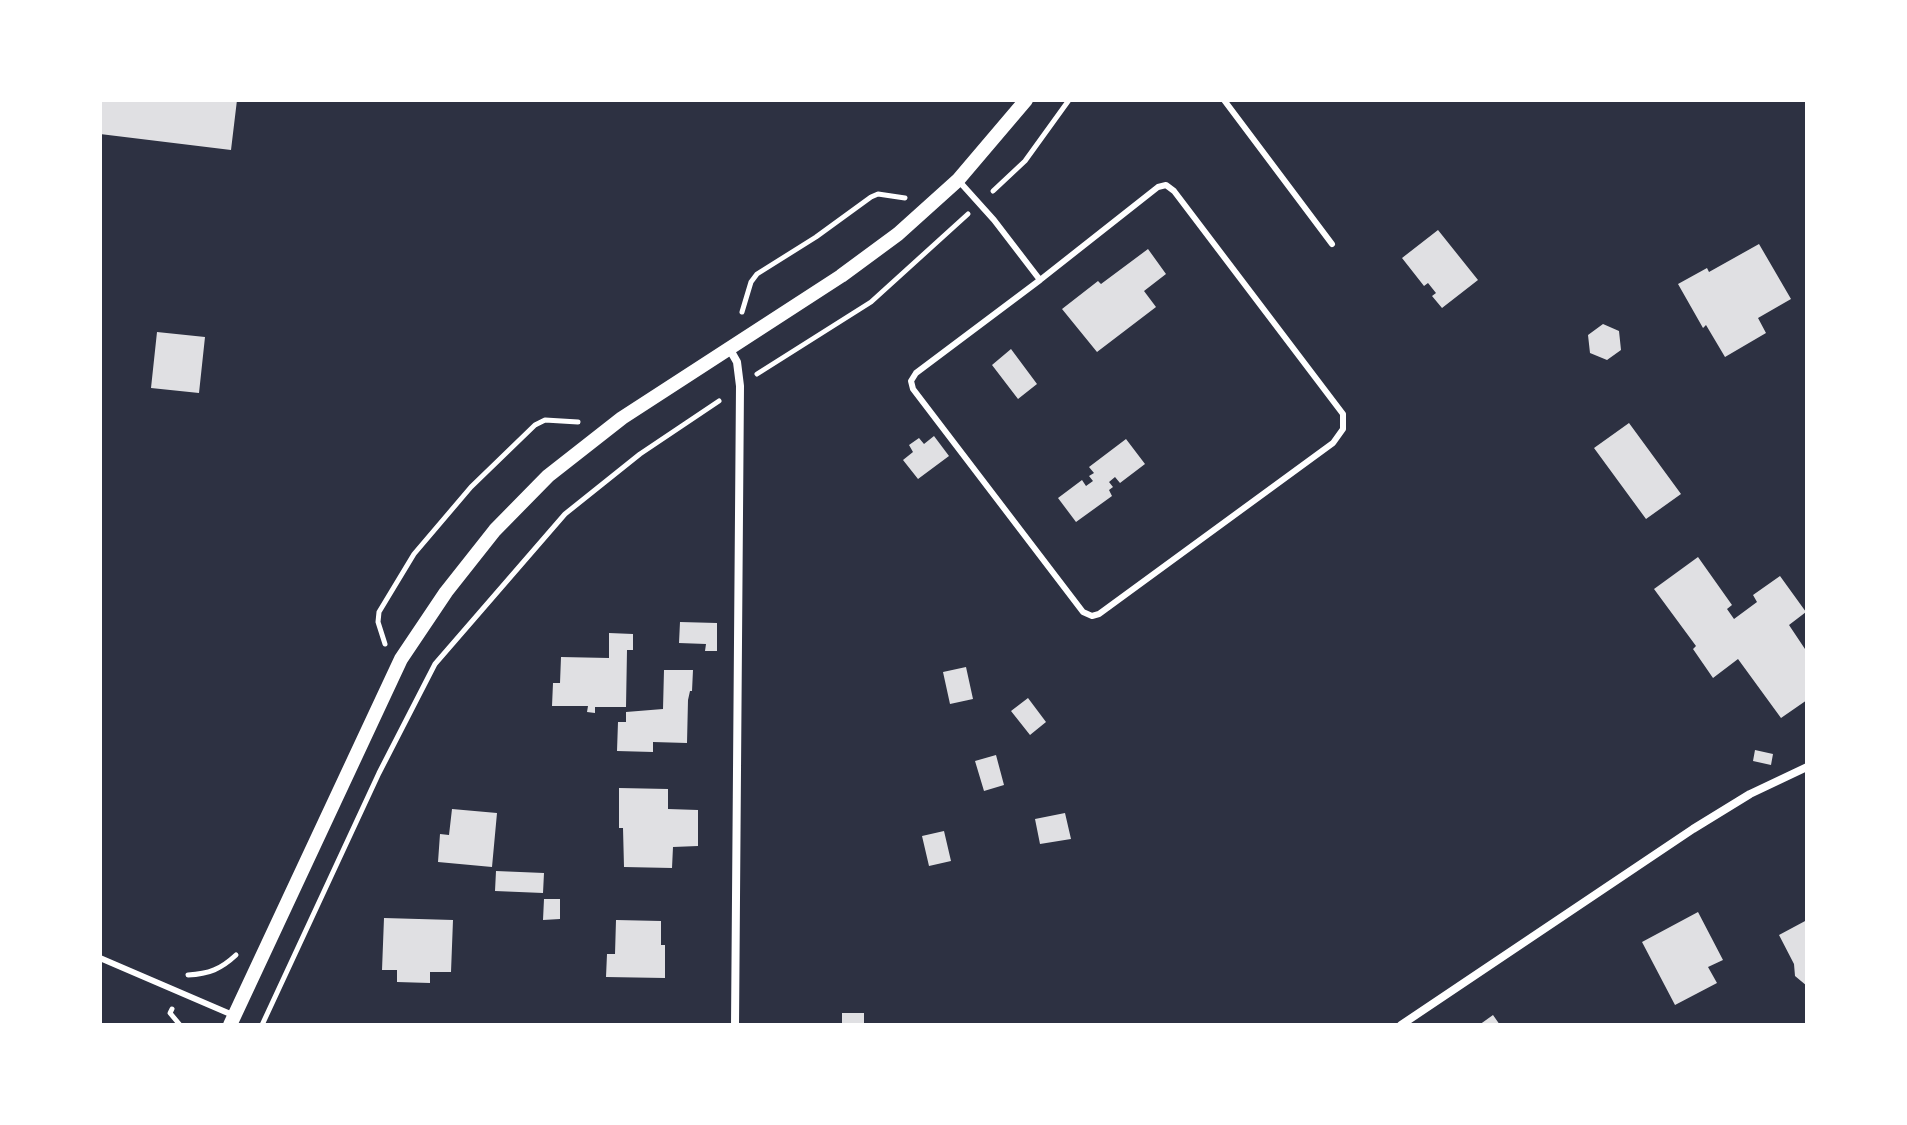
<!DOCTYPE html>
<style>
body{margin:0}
#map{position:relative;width:1907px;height:1125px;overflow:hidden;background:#2d3142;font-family:Manrope,sans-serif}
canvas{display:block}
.frame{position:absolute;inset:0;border:102px solid #fff;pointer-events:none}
</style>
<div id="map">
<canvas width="1907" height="1125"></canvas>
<div class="frame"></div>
</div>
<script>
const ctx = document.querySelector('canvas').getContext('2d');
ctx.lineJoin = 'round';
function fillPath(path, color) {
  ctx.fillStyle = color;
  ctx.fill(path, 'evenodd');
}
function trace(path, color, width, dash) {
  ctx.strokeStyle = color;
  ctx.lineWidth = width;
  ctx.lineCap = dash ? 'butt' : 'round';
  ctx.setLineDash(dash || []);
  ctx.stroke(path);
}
fillPath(new Path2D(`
 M100,100h137l-6,50 -131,-16z
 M1438,230l40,50 -36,28 -10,-12 4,-3 -8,-10 -4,3 -22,-28z
 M1759,244l32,55 -33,19 8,15 -41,24 -19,-32 -3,3 -25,-44 29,-16 2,4z
 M1148,249l18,25 -22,17 12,16 -59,45 -35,-43 36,-28 3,3z
 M1603,324l16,7 2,19 -14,10 -17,-7 -2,-18z
 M157,332l48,5 -6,56 -48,-5z
 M1011,349l26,35 -19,15 -26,-34z
 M1629,423l52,71 -35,25 -52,-71z
 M934,436l15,20 -31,23 -15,-19 10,-8 -4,-7 10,-7 5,6z
 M1126,439l19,25 -25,19 -5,-6 -6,5 4,5 -4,3 3,6 -36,26 -18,-24 24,-18 4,6 7,-5 -4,-5 5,-3 -5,-6z
 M1698,557l34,48 -5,4 7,10 23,-17 -4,-7 27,-19 26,36 -17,13 18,27v48l-26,18 -43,-59 -25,19 -20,-29 3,-3 -42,-57z
 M680,622l37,1v28h-12l1,-7 -27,-1z
 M609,633l24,1v16h-6l-1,57h-31v6l-8,-1 1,-6h-36l1,-23h7l1,-26 48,1z
 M966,667l7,32 -23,5 -7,-32z
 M664,670h29l-1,21h-2l-2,9 -1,43 -34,-1v10l-36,-1 1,-29h8v-10l37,-3z
 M1028,698l18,24 -16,13 -19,-24z
 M1755,750l18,4 -2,11 -18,-4z
 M996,755l8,30 -20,6 -9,-30z
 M619,788l49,1v20l30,1v36l-25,1 -1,21 -48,-1 -1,-39h-4z
 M452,809l45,4 -5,54 -54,-5 2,-28 9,1z
 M1065,813l6,26 -31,5 -5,-25z
 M944,831l7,30 -22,5 -7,-30z
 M496,871l48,2 -1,20 -48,-2z
 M544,899h16v20l-17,1z
 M1698,912l25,48 -15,7 9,16 -42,22 -33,-63z
 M384,918l69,2 -2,52h-21v11l-33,-1v-12h-15z
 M616,920l45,1v24h4v33l-59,-1 1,-23h8z
 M1807,920v66l-12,-10 -1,-12 -15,-29z
 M842,1013h22v12h-22z
 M1493,1015l7,10h-21z`), '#e0e0e3');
trace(new Path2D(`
 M993,191l32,-30 44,-61
 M742,312l9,-30 6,-8 59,-37 55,-40 7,-3 27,4
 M757,374l114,-72 97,-88
 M385,644l-7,-22 1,-10 35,-58 57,-67 64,-62 10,-5 33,2
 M188,975c21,-1 33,-6 48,-20
 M172,1009l-2,4 10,12
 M262,1025l117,-252 56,-109 130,-150 75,-60 79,-53`), '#fff', 5);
trace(new Path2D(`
 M1224,100l108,144
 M958,180l36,40 46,60 118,-93 8,-2 8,6 169,223v15l-10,14 -234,171 -7,2 -9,-4 -170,-223 -2,-8 5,-8 124,-93
 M100,958l135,58`), '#fff', 6);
trace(new Path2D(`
 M729,348l8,14 3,24 -5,639
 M1401,1025l292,-196 57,-35 57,-27`), '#fff', 8);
trace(new Path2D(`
 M230,1025l171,-366 45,-67 49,-62 53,-54 74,-58 219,-142 57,-42 60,-54 68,-80`), '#fff', 14);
</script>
